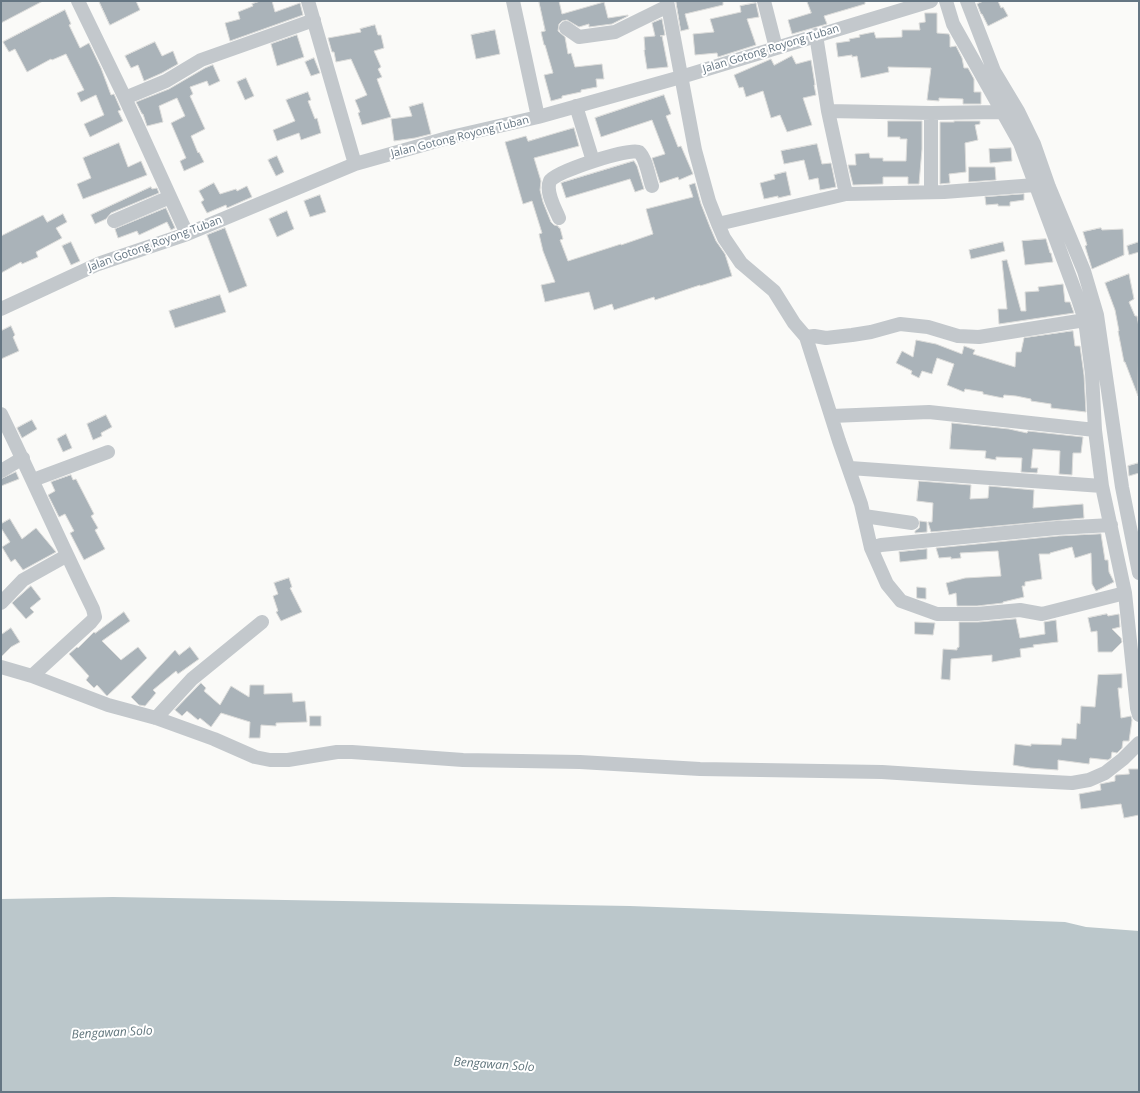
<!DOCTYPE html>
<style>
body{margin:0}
#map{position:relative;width:1140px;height:1093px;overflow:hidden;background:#fafaf8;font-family:"Open Sans",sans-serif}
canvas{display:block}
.frame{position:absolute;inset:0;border:2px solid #657683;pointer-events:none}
</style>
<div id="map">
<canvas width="1140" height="1093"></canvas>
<div class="frame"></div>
</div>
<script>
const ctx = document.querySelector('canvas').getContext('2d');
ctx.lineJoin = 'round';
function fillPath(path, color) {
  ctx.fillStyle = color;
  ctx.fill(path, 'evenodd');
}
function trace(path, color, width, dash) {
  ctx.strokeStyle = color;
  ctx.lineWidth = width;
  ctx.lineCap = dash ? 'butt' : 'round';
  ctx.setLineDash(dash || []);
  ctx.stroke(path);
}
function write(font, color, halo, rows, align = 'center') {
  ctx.font = font + ' "Open Sans",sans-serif';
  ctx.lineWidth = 4;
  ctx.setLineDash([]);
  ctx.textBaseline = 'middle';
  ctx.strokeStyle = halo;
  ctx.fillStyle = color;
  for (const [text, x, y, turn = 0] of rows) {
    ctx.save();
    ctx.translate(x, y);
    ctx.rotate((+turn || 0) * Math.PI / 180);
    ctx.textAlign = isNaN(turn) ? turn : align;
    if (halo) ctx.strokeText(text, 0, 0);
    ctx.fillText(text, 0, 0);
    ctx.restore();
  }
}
fillPath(new Path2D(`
 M113,897l517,9 435,16 21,5 53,4v161h-1138v-193z`), '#bbc7cb');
const building = new Path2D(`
 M1,1h42l-42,22z
 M99,1h37l4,9 -30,15z
 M261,1h11l3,11 25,-9 3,12 -73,26 -5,-18 15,-4 -2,-7 15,-6 -1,-2z
 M539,1h20l3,13 42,-12 4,16 20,-3v1l-16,8 -23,3v-3l-10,3 -12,-7 -5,1 -3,3 -1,7 7,6 3,17 3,-1 4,14 27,-3 2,15h-8l1,8 -16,3v2l-19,4v2l-11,3 -7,-26 9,-2 -8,-28h-1l-3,-13 4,-1z
 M676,1h47v4l-38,9 4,15 -8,2z
 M807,1h58v3l-41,12 3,8 -35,10 -4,-14 23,-7z
 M984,1h14l3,7 2,-1 5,9 -20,10 -6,-12h-1l-4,-10z
 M756,3l3,14 -12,2 9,26 -38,12 -1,-4 -22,2 -2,-21 21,-2 -4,-13 31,-7 -1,-6z
 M65,10l6,14 -2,1 11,23 9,-5 12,25 10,27 3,-1 7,16 -3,1 5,10 -33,16 -6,-13 20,-9 -8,-20 -15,7 -4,-9 7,-3 -18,-36 -14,6 -1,-1 -24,13 -12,-23 -6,3 -6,-10z
 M925,13h12v20l12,1 1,3v10l6,-1 6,12 2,10h4l6,11v13h7v12h-18v-5l-24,-1v3l-12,-1 4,-32 -43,-1 1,5 -28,6 -4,-22 -5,1v-2l-14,2 -2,-14 14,-2 -1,-2 11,-2 -1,-2 15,-3 2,6 26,-1v-7h18l-1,-7 6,-1z
 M662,19l3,16 -5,1h2l6,31 -21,2 -3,-19h1l-1,-13 11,-1 -3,-13z
 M375,25l3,10h3l3,13 -10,3 7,16 -3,2 4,8 -5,2 14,38 -29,8 -4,-12 2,-1 -5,-12 12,-5 -16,-36 -15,3 -2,-10h-2l-4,-14 33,-6 -1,-3z
 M495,30l5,24 -24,5 -5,-24z
 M297,35l7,22 -27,9 -6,-22z
 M155,42l7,14 11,-5 5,13 -16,9 -18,8 -6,-16 -7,3 -6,-12z
 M792,56l4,8 15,-4 4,25h-1l2,10 -13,3 9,27 -25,7 -7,-17 -9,3 -8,-27 -17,6 -3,-10 -4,1 -5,-13 37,-16 3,6z
 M314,58l6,15 -9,3 -6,-14z
 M213,65l7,16 -11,5 -2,-5 -17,6 3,7 -3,2 15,33 -14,7 7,17 1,-1 5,10 -20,9 -4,-10 6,-3 -15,-35 14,-7 -8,-18 -18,8 4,16 -16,4 -4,-12h-1l-6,-12 33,-13 36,-21z
 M246,78l8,18 -9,4 -8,-18z
 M308,92l3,8 -3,1 7,18 2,-1 4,15 -20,7 -2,-7 -22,8 -4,-11 22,-9 -9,-21z
 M664,95l7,19 -5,2 12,31 3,-1 12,28 -14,6 -1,-3 -18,6 -8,-25 13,-4 -13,-34 -51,17 -6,-19z
 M423,103l8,31 -16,4 -21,3 -3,-22 21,-3 -3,-9z
 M888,121h34v28l-3,35h-11v-7h-25v7l-30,1 -5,-20h8l-1,-11 14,-1 1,5h13v3h23l1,-22h-7v-2h-12z
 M954,121h26v3l-5,1 3,15 -13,3 1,29 -17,2 1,9 -10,1v-62h14z
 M574,128l5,18 -45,12 7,23 -1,9 3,12 8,20 3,3 4,1 1,2h1l3,11 -3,1 8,21 53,-17v1l32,-11 -7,-25 47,-12 -4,-12 6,-2 6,21 9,23 6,14 9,13 7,22 -32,10v-1l-45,15 -1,-3 -40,13 -2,-6 -18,6 -5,-18 -44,10 -4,-17 14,-3 -12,-31 -4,-17 3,-1 -10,-32 -9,3 -18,-62 21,-6 2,5z
 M119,143l9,24 13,-6 6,14 -64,24 -6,-15 14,-6 -8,-20z
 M817,144l5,20 9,-1 5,24 -16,3 -2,-12 -9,2 -5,-20 -20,4 -3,-13z
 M1011,148l1,13 -22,2 -1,-14z
 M277,156l7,16 -8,4 -8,-16z
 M634,161l3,5 7,23 -9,3 -5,-13 -64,19 -5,-15z
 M969,167h26l1,13 -27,2z
 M786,172l5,23 -13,3v-2l-14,3 -4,-16 15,-4 -1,-4z
 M214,183l6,11 16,-5 1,2 10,-5 5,11 -25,11 -1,-3 -19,8 -6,-11 3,-2 -5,-9z
 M151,187l1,2 5,-1 2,5 -48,20 -5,6 -11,5 -4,-9z
 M1024,194v6l-14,2v4h-12v-2l-12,1 -1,-8z
 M320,195l6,17 -16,5 -6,-16z
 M166,208l9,20 -4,2 -4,-8 -28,13 -2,-4 -19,7 -3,-9z
 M287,211l7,18 -17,8 -8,-18z
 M63,214l4,8 -11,6 6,10 -26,14 2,5 -16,7 -1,-2 -20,11v-37l42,-21 4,7z
 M225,228l22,58 -18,7 -22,-58z
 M1101,228l1,2 21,-1 1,26 -32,14 -7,-23 2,-1 -4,-13z
 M1046,239l4,14h1l2,9 -28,3 -3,-24z
 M71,242l9,19 -9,4 -9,-19z
 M1003,242l2,9 -34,8 -2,-9z
 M1139,242v10l-10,3 -2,-9z
 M1007,260l14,51h5l-1,-19 14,-1 -1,-4 25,-3 2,18h5l4,11 -75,11 -1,-15h9l-5,-48z
 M1129,274l5,25 -5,3 6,14h2l2,11 -1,69 -13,-34h-1l-6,-31h1l-4,-21 -10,-27z
 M220,295l6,17 -51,16 -6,-17z
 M11,326l4,9 -2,2 6,14 -18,8v-28z
 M1073,331l2,15h5l4,29 2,37 -35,-4v-4l-20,-3v-2l-15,-3 -12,-1 -1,3 -20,-4v-2l-18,-3 -1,3 -17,-7 7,-21 -17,-6 -5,16 -10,-3 -3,7 -8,-4 1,-3 -16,-8 6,-12 11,6 3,-17 20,4 26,10 2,-8 11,4 -2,4 42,13 1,-15h5l3,-14z
 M106,415l6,12 -11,6 1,3 -9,4 -6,-16z
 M32,420l5,9 -15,9 -5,-10z
 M952,423l57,6 18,4 1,-2 55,6 -2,16h-8l-1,22 -13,-1 1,-23 -27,-2 -2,19h7l-1,5 -16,-1 1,-14 -26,-1v3l-11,-2 1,-7 -36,-2z
 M66,434l6,14 -9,4 -6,-13z
 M1139,463v10l-10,3 -1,-10z
 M16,472l3,7 -18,7v-7z
 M71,475l2,5 3,-1 18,35 -3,2 7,12 -3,2 10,19 -21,11 -14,-27 4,-2 -9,-17 -6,3 -11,-22 7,-4 -4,-9z
 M919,481l52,4 -1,14 18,-1 1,-12 45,4 -1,18 50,-4 1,14 -153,14 -3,-10h4l1,-19 -16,-2z
 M10,519l12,20 14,-11 20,24 -33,18 -8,-11 -4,3 -9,-15 8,-5 -9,-14v-4z
 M920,521l7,1v10l-12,1v-2l4,-3z
 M1101,534l4,26h3l1,12 5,10 -18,9 -4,-7 -1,-31 -16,5 -3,-11 -22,6v1h-11l3,25 -17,3v4h-3l2,11 -21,5v1l-26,3h-20l-1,-13 -7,2 -3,-12 19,-5 36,-2 -3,-25 -38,2 1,5 -10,1v-2l-12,1 -3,-10 122,-12z
 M927,549v10l-27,3 -1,-10z
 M289,578l3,9 -2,1 12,24 -21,9 -5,-9 2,-1 -5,-15 5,-2 -4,-11z
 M31,586l10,13 -11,9 4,4 -8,7 -14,-16z
 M917,587l9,1v11l-9,-1z
 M124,612l6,9 -28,20 19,19 17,-13 9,11 -40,38 -10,-11 -3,3 -8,-8 3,-4 -20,-22 8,-7 1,1 16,-16 1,1z
 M1107,614l1,2 11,-2 1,13 -8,2 9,9 1,4 -10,10h-14l-1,-21 -6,1 -3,-14z
 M1016,619l4,19 25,-4 -1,-12 12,-2 2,22 -25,3 1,2 -14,2 1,8 -29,5v-7l-41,4 -1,21 -9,-1 2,-30 14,1v-2l2,-1v-25h19z
 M915,622l20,1 -2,12 -18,-1z
 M11,628l9,14 -9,5 -10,10v-22z
 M190,647l9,12 -21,15 -2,-3 -23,19 3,3 -11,13 -6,-1 -8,-8 44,-47 4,5z
 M1122,674v14h-4l3,30 10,-2 1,4 -3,21h-6l-1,7 -5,5 -5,-1 -1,6 -3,2 -18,-2 -1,6 -31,-4v10l-28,-2 -17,-3 2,-21 16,2v-2l30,1 1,-7 14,1 1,-16 3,1 1,-18 14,1 3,-32z
 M201,683l5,5 -2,3 16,14 11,-19 18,11 1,-12h14v9l28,-1 1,9 12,-1 2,21 -31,1v3l-15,-1 -1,13h-11l1,-16 -29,-9 -10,14 -11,-9 -2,2 -11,-9 -5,5 -7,-6z
 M310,716h11v10h-11z
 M1129,769h10v46l-15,3 -3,-14 -40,5 -2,-15 22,-4 -1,-6 15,-3v-5l1,-1 13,-1z`);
fillPath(building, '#aab3b9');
trace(building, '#dcdcda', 1);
trace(new Path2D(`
 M78,1l47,97 62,136
 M308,1l47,163
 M513,1l25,116
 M667,1l28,149 14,51 9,23 6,14 17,25 33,28 20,32 12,14 8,-1 12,2 26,-3 19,-3 29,-8 28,3 30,9 21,1 106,-17
 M764,1l12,47
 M946,1l7,23 67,119 58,156 7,21 7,54 3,56 7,56 23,107 12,115 2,7
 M967,1l27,70 24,40 16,33 15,43 35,84 13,44 25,172 17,86
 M566,28l13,9 36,-5 53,-26
 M816,35l12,76 18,83 98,-2 91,-7
 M125,98l41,-17 35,-21 113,-40
 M576,106l17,55
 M828,111l103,2 71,-1
 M931,113v79
 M559,218c-4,-10 -14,-26 -9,-37 4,-9 81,-34 89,-29 7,6 10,26 13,34
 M114,221l56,-24
 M718,224l128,-30
 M1,309l97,-45 89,-30 168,-70 96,-27 87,-20 143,-40 250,-76
 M806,337l33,104 22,63 10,44 10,-3 176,-17 54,-3
 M1,414c31,64 60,130 92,195l2,8 -4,5 -59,54
 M832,416l97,-4 166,18
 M850,468l252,18
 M1,471l22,-13
 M33,480l75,-28
 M864,516l48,7
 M871,548l16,36 14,17 36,13h40l43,-4 22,4 83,-21
 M1,603l22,-23 43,-24
 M1,667l31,9 76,29 48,13 58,21 41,18 15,3h18l49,-8h15l111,8 117,2 120,7 182,3 93,6 97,5 17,-3 16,-7 18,-14 16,-16
 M156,718l36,-39 70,-57`), '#c3c8cc', 14);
write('11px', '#657683', '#fff', [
 ["Jalan Gotong Royong Tuban",771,49,-17],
 ["Jalan Gotong Royong Tuban",460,137,-14],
 ["Jalan Gotong Royong Tuban",155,244,-20]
]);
write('italic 12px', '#60757c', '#fff', [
 ["Bengawan Solo",112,1033,-3],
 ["Bengawan Solo",494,1065,4]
]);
</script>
